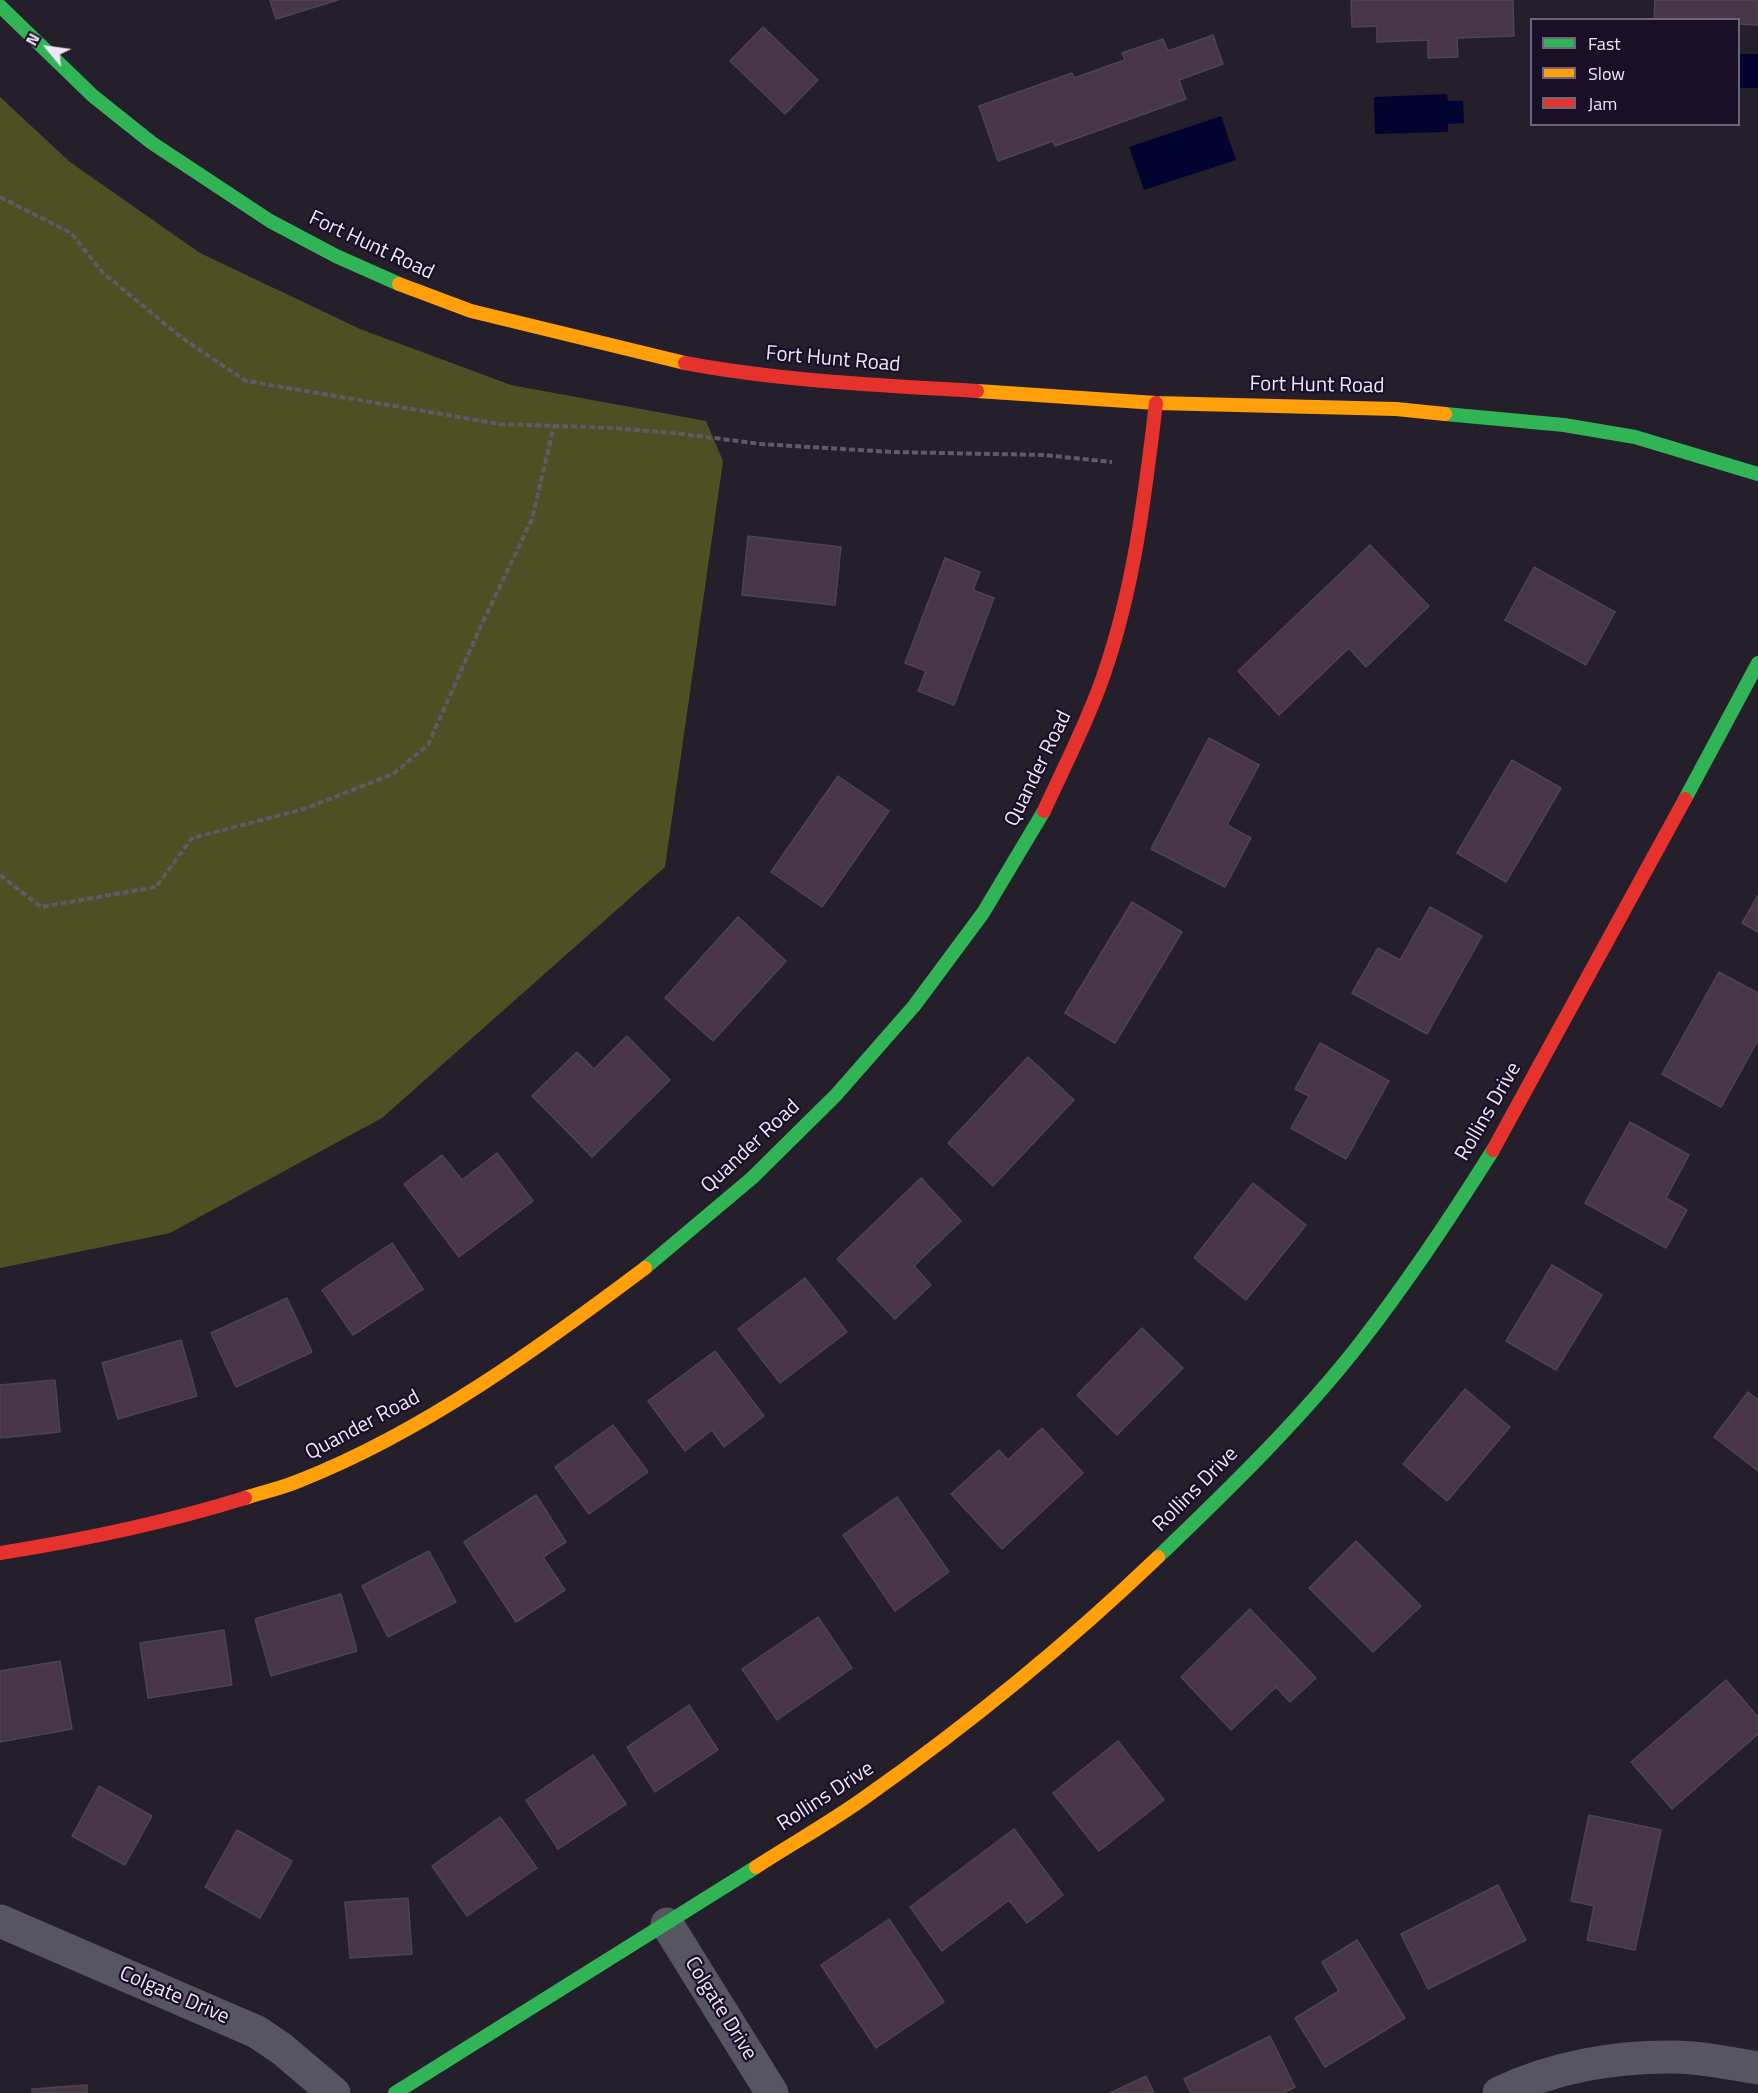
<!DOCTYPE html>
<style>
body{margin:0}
#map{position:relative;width:1758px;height:2093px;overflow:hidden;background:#251f2b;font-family:"Titillium Web",sans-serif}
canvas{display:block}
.legend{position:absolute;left:1530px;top:18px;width:210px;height:108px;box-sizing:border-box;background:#1a0f27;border:2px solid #6e657a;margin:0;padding:8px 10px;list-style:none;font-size:18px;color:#ede6f7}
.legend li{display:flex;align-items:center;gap:12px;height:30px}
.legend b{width:30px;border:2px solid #6e657a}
.north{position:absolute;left:18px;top:18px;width:60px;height:60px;-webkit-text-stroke:4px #1a0f27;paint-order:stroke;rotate:299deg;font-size:16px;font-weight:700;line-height:24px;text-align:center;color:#ede6f7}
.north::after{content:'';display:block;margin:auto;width:21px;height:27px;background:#ede6f7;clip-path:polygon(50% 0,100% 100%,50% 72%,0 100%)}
</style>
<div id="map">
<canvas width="1758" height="2093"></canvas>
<ul class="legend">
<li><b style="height:8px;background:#30b455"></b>Fast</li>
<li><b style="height:8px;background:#ff9f0a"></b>Slow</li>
<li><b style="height:8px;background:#e5322d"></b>Jam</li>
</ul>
<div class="north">N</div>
</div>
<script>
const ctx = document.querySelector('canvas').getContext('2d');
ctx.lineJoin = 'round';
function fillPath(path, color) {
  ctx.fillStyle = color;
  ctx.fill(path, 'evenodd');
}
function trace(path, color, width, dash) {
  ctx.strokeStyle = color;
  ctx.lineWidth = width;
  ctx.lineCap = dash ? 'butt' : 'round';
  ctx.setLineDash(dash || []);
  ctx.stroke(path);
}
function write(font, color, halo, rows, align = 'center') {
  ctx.font = font + ' "Titillium Web",sans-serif';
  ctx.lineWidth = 4.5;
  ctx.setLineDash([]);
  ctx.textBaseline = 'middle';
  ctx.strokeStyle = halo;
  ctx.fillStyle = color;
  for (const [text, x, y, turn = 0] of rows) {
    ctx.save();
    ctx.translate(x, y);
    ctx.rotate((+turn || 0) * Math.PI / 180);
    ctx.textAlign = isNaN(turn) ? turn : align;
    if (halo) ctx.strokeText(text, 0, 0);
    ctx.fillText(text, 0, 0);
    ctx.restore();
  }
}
fillPath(new Path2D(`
 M0,97l70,65 130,91 160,76 151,56 195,36 17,40 -58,406 -283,251 -212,115 -170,35z`), '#4f4f23');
fillPath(new Path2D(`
 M1738,54h20v34h-19z
 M1447,94l1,7h15l1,22 -16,1v8l-73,2 -1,-37z
 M1221,116l15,44 -92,30 -15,-43z`), '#030330');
const building = new Path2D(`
 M270,0h68l-62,19z
 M1351,0h162l1,36 -57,2 1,19 -30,1v-18l-51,2v-16l-25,1z
 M1655,0h103v25l-20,-1v-4h-84z
 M763,27l55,53 -33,34 -55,-53z
 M1213,35l10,29 -44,16 7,19 -131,47 -2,-5 -55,20 -19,-55 93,-33 2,5 51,-18 -3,-7 41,-14 5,12z
 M748,536l93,11 -6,58 -93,-10z
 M1370,545l59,61 -63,61 -17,-19 -70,67 -41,-44z
 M945,558l35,14 -7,18 21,8 -40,107 -36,-14 8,-20 -21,-8z
 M1534,567l81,45 -29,53 -81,-45z
 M1209,738l50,27 -32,60 24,13 -26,49 -74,-38z
 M1512,760l49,28 -55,94 -49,-29z
 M838,776l51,35 -67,96 -51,-35z
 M1758,895v37l-16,-9z
 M1132,902l50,30 -67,111 -50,-30z
 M1430,907l52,29 -55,98 -75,-41 26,-45 22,12z
 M738,917l48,44 -73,80 -48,-43z
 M1719,972l39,21v47l-37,67 -59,-33z
 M627,1036l43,44 -78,77 -60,-61 45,-44 17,17z
 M1320,1043l69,38 -43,78 -55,-31 18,-32 -14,-7z
 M1028,1057l46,43 -81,86 -45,-43z
 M1630,1122l59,33 -23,43 21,12 -21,38 -81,-45z
 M497,1153l36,48 -74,56 -55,-73 38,-29 20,25z
 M921,1178l40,43 -47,45 17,19 -36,34 -58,-60z
 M1253,1183l53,42 -60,75 -52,-42z
 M392,1243l31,46 -70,46 -31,-45z
 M1552,1265l50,30 -46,75 -50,-29z
 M805,1278l42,54 -67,51 -42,-54z
 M287,1298l25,54 -76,35 -25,-54z
 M1142,1328l41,40 -66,67 -40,-40z
 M181,1340l16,56 -79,23 -16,-56z
 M715,1351l49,65 -40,31 -12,-17 -27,21 -37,-50z
 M55,1380l5,52 -60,6v-53z
 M1465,1389l45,38 -63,74 -44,-37z
 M1748,1392l10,8v71l-44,-34z
 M613,1425l35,47 -59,42 -34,-47z
 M1042,1428l41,45 -81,76 -51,-55 48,-44 9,10z
 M536,1495l30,47 -23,15 22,33 -49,32 -52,-80z
 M897,1497l52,75 -54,39 -52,-76z
 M1356,1541l65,65 -48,46 -64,-64z
 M429,1551l27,51 -68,35 -26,-51z
 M341,1594l16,57 -86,25 -16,-57z
 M1250,1609l66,69 -26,24 -14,-15 -45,43 -50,-53z
 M818,1617l34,51 -75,52 -35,-51z
 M224,1630l8,55 -84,13 -8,-55z
 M60,1661l12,68 -72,13v-71z
 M1726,1680l32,37v17l-86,75 -41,-47z
 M689,1705l29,45 -63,42 -28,-45z
 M1118,1741l46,59 -65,51 -46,-58z
 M593,1755l33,49 -68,45 -32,-49z
 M99,1786l53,30 -27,49 -53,-29z
 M1589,1815l72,15 -26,120 -48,-10 7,-34 -23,-5z
 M500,1817l37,51 -70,48 -35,-50z
 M1014,1829l49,66 -36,28 -18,-23 -67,51 -32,-44z
 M237,1830l55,31 -32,57 -55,-31z
 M1498,1885l28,55 -98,49 -27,-55z
 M408,1898l4,56 -62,4 -5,-56z
 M889,1919l55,83 -68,46 -55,-83z
 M1357,1940l48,78 -80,49 -30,-49 44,-27 -17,-29z
 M1270,2036l25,51 -12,6h-92l-7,-14z
 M1146,2076l8,17h-44z
 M87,2085v8h-55v-4z`);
fillPath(building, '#483647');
trace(building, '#4d444d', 1.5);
trace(new Path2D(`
 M0,197l71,36 31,39 80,66 64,43 254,43 114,4 69,6 78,10 131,8 152,3 68,7
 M0,875l41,32 115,-20 36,-49 112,-29 89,-35 35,-29 52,-117 52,-109 22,-93`), '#5e5b66', 4, [6, 3]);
trace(new Path2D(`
 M0,1921l257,111 25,17 52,44
 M667,1924l105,169
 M1499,2093c54,-26 117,-37 176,-36 27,0 56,7 83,11`), '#565561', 33);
trace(new Path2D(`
 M0,6l93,90 59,47 118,78 66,35 63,28
 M1445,414l119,11 71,12 123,37
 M1685,799l73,-136
 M645,1268l107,-90 84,-83 78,-89 69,-93 61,-102
 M1158,1557c71,-68 143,-138 203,-215 48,-62 90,-125 132,-192
 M395,2093l361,-226`), '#30b455', 14);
trace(new Path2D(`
 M399,284l72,27 214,52
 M977,391l179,12 240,6 49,5
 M245,1498c18,-6 38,-10 56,-18 122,-48 239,-133 344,-212
 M756,1867c37,-24 75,-45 111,-71 102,-72 201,-153 291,-239`), '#ff9f0a', 14);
trace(new Path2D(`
 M685,363c96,18 194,22 292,28
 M1044,811c20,-44 43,-88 59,-134 31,-88 42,-182 53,-274
 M1493,1150l192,-351
 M0,1553c83,-13 164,-30 245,-55`), '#e5322d', 14);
write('21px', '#ede6f7', '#1a0f27', [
 ["Fort Hunt Road",371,246,25],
 ["Fort Hunt Road",833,360,5],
 ["Fort Hunt Road",1317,386,1],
 ["Quander Road",1039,769,-64],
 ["Rollins Drive",1489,1112,-60],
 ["Quander Road",751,1147,-43],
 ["Quander Road",363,1426,-28],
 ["Rollins Drive",1196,1490,-45],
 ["Rollins Drive",826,1797,-33],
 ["Colgate Drive",174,1996,23],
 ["Colgate Drive",720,2009,58]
]);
</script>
